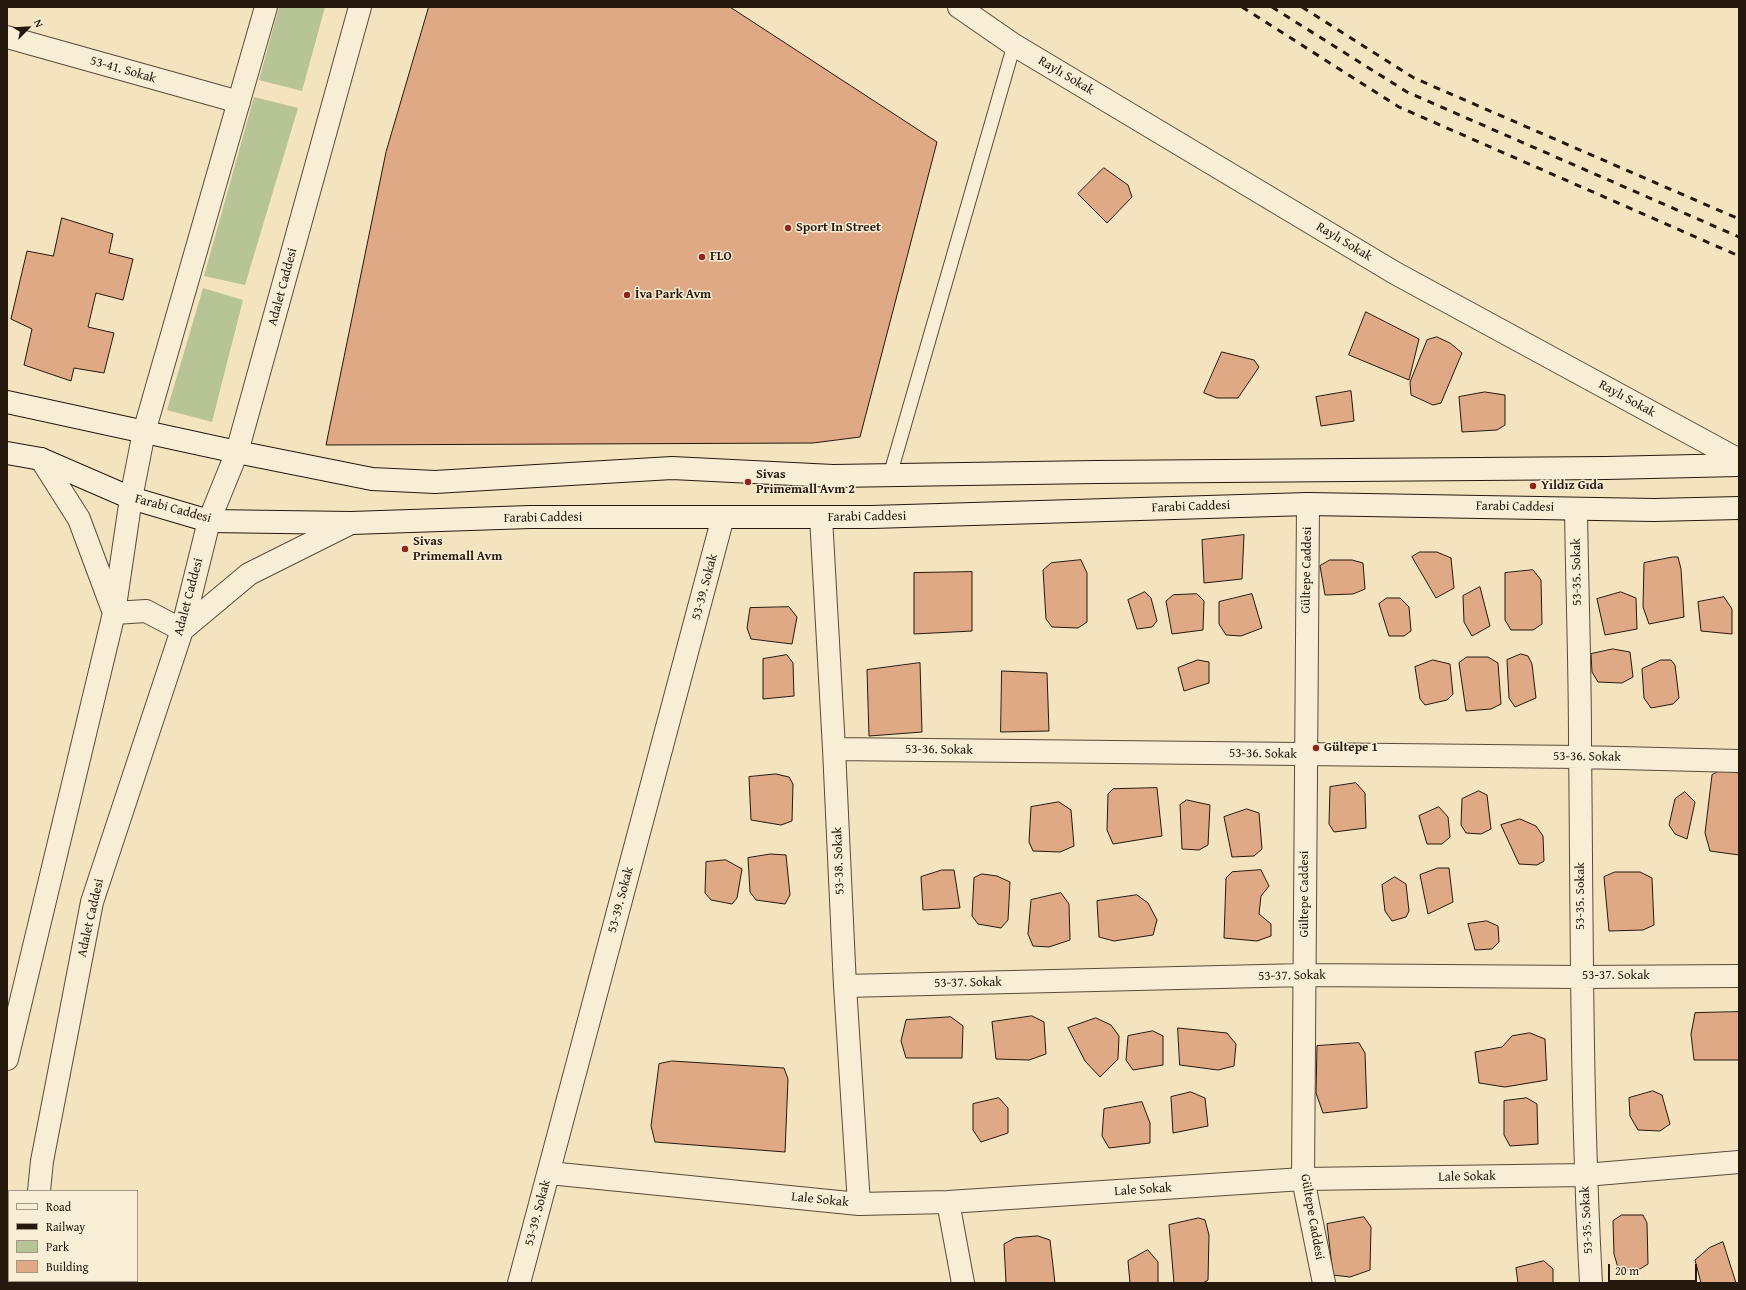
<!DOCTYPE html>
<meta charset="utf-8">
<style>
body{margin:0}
#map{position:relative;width:1746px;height:1290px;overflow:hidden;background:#f4e3bf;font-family:"Gentium Book Plus",serif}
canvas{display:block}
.frame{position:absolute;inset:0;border:8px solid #25190d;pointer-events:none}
.legend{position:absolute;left:8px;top:1190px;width:130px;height:92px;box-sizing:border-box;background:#f8edd5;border:1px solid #a49885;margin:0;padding:5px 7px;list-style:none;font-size:12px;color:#25190d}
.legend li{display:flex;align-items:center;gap:8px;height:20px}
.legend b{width:20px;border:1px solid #a49885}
.north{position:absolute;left:8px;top:8px;width:40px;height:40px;-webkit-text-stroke:3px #f8edd5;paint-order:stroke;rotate:66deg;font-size:11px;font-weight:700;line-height:16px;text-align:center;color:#25190d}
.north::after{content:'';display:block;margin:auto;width:14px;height:18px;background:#25190d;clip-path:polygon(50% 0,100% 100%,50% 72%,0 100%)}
.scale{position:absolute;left:1608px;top:1264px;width:89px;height:18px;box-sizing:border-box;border:2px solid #25190d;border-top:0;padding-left:5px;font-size:12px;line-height:14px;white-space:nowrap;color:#25190d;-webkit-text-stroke:3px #f8edd5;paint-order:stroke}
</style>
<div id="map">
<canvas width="1746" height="1290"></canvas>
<div class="frame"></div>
<ul class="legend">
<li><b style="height:5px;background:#f8edd5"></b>Road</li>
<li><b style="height:5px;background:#25190d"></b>Railway</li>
<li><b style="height:11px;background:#b7c495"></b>Park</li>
<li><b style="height:11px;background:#dea984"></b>Building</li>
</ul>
<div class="north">N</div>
<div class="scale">20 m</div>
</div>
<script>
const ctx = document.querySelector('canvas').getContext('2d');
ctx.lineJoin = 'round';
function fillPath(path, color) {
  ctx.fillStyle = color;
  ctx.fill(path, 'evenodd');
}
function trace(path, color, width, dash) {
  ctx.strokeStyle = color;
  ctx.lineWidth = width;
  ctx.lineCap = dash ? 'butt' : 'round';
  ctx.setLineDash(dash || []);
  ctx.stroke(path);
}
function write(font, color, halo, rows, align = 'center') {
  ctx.font = font + ' "Gentium Book Plus",serif';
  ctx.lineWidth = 3;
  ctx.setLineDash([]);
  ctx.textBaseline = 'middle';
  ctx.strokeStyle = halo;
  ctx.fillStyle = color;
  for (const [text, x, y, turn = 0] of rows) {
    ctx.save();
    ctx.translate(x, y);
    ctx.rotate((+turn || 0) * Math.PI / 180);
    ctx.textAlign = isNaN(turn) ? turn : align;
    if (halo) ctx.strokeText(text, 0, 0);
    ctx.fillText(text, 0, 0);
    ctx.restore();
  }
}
fillPath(new Path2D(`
 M279,7h46l-23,84 -43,-11z
 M254,97l44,11 -53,177 -41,-9z
 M203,288l40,12 -31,122 -45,-12z`), '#b7c495');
const building = new Path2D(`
 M429,7h301l207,135 -77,295 -47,6 -487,2 60,-293z
 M1104,168l24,17 4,12 -25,26 -29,-29z
 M62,218l51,16 -4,19 24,6 -10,41 -27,-7 -8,34 26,6 -10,40 -30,-5 -3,13 -47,-16 8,-36 -21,-10 16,-68 26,5z
 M1366,312l53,27 -10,41 -60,-25z
 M1437,337l13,6 12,10 -21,50 -8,2 -22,-10 -1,-13 17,-42z
 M1222,352l32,8 5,7 -21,31h-21l-13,-5z
 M1351,391l3,30 -33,5 -5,-29z
 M1485,392l20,3v30l-8,5 -35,2 -3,-35z
 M1244,535l-2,44 -38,4 -2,-43z
 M1420,552h17l14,6 3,30 -18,10 -24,-41z
 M1673,557h5l3,12 3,48 -35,7 -6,-17 1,-44z
 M1081,560l6,13v49l-9,6 -26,-1 -6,-8 -3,-49 8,-7z
 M1330,560h22l11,3 2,26 -12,5 -28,1 -5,-29z
 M1533,570l8,10 1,44 -9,6h-22l-6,-10v-47z
 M972,572v59l-58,3v-61z
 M1480,587l10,39 -18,10 -8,-14 -1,-26z
 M1145,592l6,6 6,23 -5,6 -15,2 -9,-29z
 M1621,592l15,6 1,31 -32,6 -8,-36z
 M1197,594l7,7 -1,29 -31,4 -6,-33 7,-6z
 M1252,594l10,34 -21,8 -15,-1 -7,-11v-22z
 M1724,597l8,12v25l-31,-3 -3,-29z
 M1387,598h13l9,9 2,24 -7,5h-15l-10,-32z
 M789,607l8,10 -5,27 -41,-5 -4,-11 3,-20z
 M1613,649l17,3 3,25 -11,6 -24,-1 -6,-10 -1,-18z
 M1521,654l7,2 4,8 4,34 -21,9 -6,-9 -2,-38z
 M787,655l6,8 1,33 -31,3v-40z
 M1467,657h21l10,6 3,41 -10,5 -25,2 -7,-48z
 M1198,660l11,2v21l-25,8 -6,-23z
 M1433,660l17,4 3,30 -6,6 -22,5 -5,-6 -5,-32z
 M1661,660h10l4,5 4,33 -6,6 -22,4 -7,-10 -2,-29z
 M920,663l2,69 -53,4 -2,-66z
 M1002,671l45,2 2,58 -48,1z
 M1721,770l18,3v82l-29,-4 -5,-18 7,-58z
 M776,774l13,3 4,7 -1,37 -11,4 -30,-5 -2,-43z
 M1356,783l9,10 1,35 -32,4 -5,-8 1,-37z
 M1157,788l5,48 -49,8 -6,-14 1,-36 5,-5z
 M1479,791l8,4 4,34 -10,5 -15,-1 -5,-8 1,-26z
 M1685,792l10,10 -8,37 -12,-5 -6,-9 6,-26z
 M1187,800l23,5 -2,40 -9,5 -17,-1 -2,-44z
 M1059,802l12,8 3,36 -14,6 -27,-1 -4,-9 2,-35z
 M1439,807l9,10 2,20 -8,7h-15l-8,-28z
 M1247,809l12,4 3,36 -8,7 -22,1 -8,-40z
 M1520,819l16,7 7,10 1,25 -7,4 -18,-1 -18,-39z
 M771,854l15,1 4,40 -5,9 -29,-4 -6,-8 -2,-34z
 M726,860l16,9 -5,29 -5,6 -21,-4 -6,-7 1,-31z
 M1438,868h11l4,34 -25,12 -8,-39z
 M942,870h12l6,38 -37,2 -2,-33z
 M1261,870l8,16 -8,10 -2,18 12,10v12l-14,5 -33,-3 2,-60 6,-6z
 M1615,872h25l12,6 2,47 -11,5 -34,1 -5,-54z
 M982,874l15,2 13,6 -2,38 -7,8 -23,-4 -6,-8 2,-38z
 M1395,877l11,7 3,27 -3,6 -14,4 -7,-10 -3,-26z
 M1061,893l8,11 1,36 -21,7 -16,-1 -5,-12 3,-34z
 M1137,895l11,8 9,17 -4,15 -39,6 -15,-4 -2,-36z
 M1487,921l11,5 1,16 -7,7 -17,1 -7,-26z
 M1739,1012v48h-45l-3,-26 4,-21z
 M1032,1016l12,6 2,32 -17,6 -33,-1 -4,-37z
 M951,1017l12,9 -1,32h-56l-5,-17 5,-21z
 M1096,1018l15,7 8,11 -1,23 -18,18 -15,-16 -17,-33z
 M1178,1028l49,5 9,11 -2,22 -16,4 -38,-5z
 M1153,1031l10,5v29l-30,5 -7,-10 2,-24z
 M1530,1033l15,6 2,41 -42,7 -26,-4 -4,-31 27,-5 10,-11z
 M1359,1043l6,10 2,55 -44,5 -7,-20 1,-47z
 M672,1061l112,7 4,11 -3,73 -130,-10 -4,-16 8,-62z
 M1653,1091l9,4 8,29 -10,7 -22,-1 -8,-14 -1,-18z
 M1191,1092l14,6 3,28 -35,7 -2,-36z
 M999,1098l9,10v25l-27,9 -8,-12v-26z
 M1527,1098l10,6 1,40 -28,2 -6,-11v-34z
 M1142,1102l8,21v20l-41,5 -7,-12 2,-27z
 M1622,1215h21l4,8 1,41 -8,5 -21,2 -5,-17 -1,-33z
 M1364,1217l7,10 -1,43 -20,7 -17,-2 -6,-51z
 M1199,1218l6,2 4,15 -1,45 -5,3h-29l-5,-58z
 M1038,1236l12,4 5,43h-49l-2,-39 11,-6z
 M1723,1242l13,41h-35l-6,-23 14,-12z
 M1148,1250l10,12v21h-28l-2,-22z
 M1544,1261l9,8v14h-35l-2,-15z`);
fillPath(building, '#dea984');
trace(building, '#25190d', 1);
const lane = new Path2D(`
 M890,475l124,-430`);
const street = new Path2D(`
 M959,7l55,38 381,228 344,187
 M7,37l232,65
 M41,459l38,60 35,94 32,-2 36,19 67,-56 102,-51
 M1308,504l-5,675 21,104
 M1576,509c1,77 4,155 4,233 2,181 1,361 11,541
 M821,517l13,232 11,237 14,218
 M834,749l746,8 159,4
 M845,986l459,-11 277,2 158,-1
 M7,1059l107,-446 17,-115 13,-66 122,-425
 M549,1173l310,31 89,-2 355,-23 282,-4 154,-13
 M39,1191l3,-30 50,-259 90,-272 27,-109 28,-69 123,-445
 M948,1202l15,81
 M28,1283v-2
 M519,1283l204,-766`);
const secondary = new Path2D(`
 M7,402l230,50 135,27 63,3 237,-14 161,8 263,-4 510,-4 133,-3
 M7,453l34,6 90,39 78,23 142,2 179,-6h342l436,-13 346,6 85,-2`);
trace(lane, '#594c3a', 15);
trace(street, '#594c3a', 24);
trace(secondary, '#25190d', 24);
trace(lane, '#f8edd5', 13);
trace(street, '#f8edd5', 22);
trace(secondary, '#f8edd5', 22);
trace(new Path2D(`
 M1242,7l157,100 340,149
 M1272,7l135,85 332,145
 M1302,7l112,71 325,141`), '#25190d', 3, [7, 7]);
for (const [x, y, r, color] of [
 [788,228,4,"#8f2418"],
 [702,257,4,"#8f2418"],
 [627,295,4,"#8f2418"],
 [748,482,4,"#8f2418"],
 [1533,486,4,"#8f2418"],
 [405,549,4,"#8f2418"],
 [1316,748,4,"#8f2418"]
]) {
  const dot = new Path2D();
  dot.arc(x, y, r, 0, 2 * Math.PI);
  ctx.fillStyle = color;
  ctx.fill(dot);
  trace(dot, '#f8edd5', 1.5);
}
write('13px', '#25190d', '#f8edd5', [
 ["53-41. Sokak",123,70,16],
 ["Raylı Sokak",1066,76,31],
 ["Raylı Sokak",1344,242,31],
 ["Adalet Caddesi",283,287,-75],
 ["Raylı Sokak",1627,399,29],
 ["Farabi Caddesi",1191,507,-2],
 ["Farabi Caddesi",1515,507,1],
 ["Farabi Caddesi",173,509,15],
 ["Farabi Caddesi",867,517,-1],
 ["Farabi Caddesi",543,518,-1],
 ["Gültepe Caddesi",1307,570,-89],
 ["53-35. Sokak",1577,572,-91],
 ["53-39. Sokak",705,587,-75],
 ["Adalet Caddesi",189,597,-75],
 ["53-36. Sokak",939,750,1],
 ["53-36. Sokak",1263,754,1],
 ["53-36. Sokak",1587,757,1],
 ["53-38. Sokak",839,861,-92],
 ["Gültepe Caddesi",1305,894,-90],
 ["53-35. Sokak",1581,896,-90],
 ["53-39. Sokak",621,900,-75],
 ["Adalet Caddesi",91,918,-77],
 ["53-37. Sokak",1292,976,-1],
 ["53-37. Sokak",1616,976],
 ["53-37. Sokak",968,983,-1],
 ["Lale Sokak",1467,1177,-1],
 ["Lale Sokak",1143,1190,-4],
 ["Lale Sokak",820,1200,6],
 ["53-39. Sokak",538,1213,-75],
 ["Gültepe Caddesi",1312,1217,80],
 ["53-35. Sokak",1587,1220,-93]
]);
write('bold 13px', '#25190d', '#f8edd5', [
 ["Sport In Street",796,228],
 ["FLO",710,257],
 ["İva Park Avm",635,295],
 ["Sivas",756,475],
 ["Primemall Avm 2",756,490],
 ["Yıldız Gıda",1541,486],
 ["Sivas",413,542],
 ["Primemall Avm",413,557],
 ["Gültepe 1",1324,748]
], 'left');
</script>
